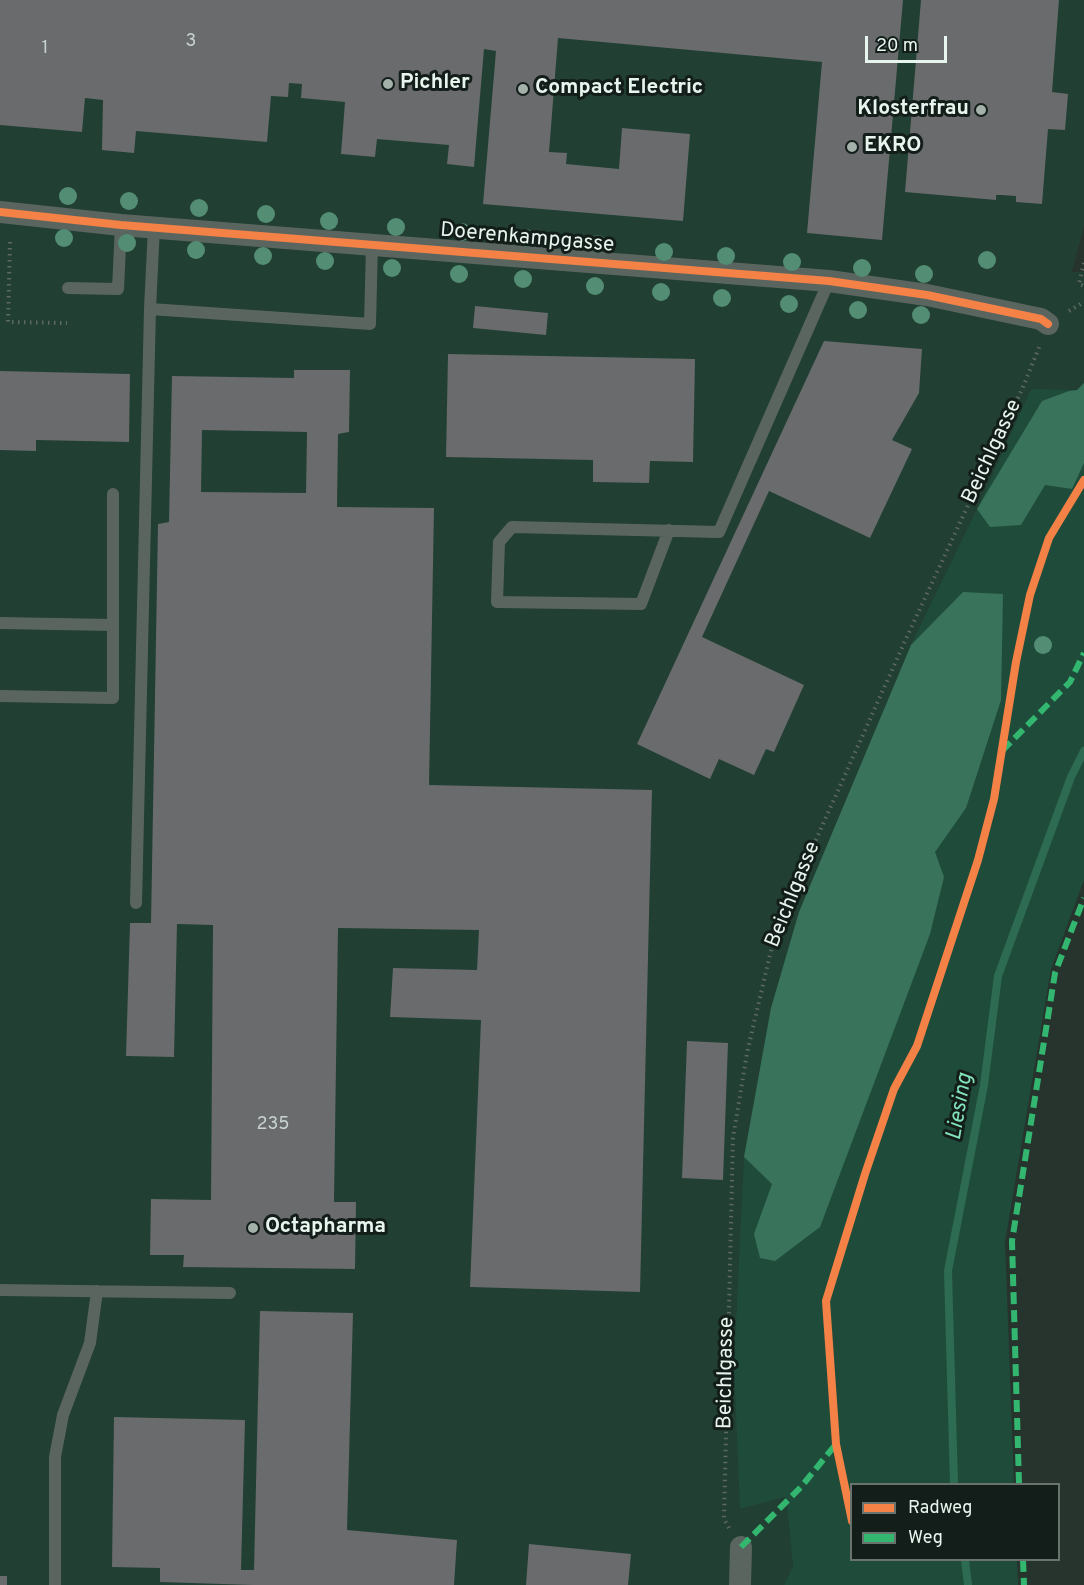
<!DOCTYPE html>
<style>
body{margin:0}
#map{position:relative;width:1084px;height:1585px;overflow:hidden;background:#27332d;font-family:Overpass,sans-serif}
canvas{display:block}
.legend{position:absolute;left:850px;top:1483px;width:210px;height:78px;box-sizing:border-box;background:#131d19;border:2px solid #68736e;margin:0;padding:8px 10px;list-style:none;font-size:18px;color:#e7f5ee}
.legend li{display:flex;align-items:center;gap:12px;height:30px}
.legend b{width:30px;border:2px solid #68736e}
.scale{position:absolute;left:865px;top:36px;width:82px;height:27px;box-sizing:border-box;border:3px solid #e7f5ee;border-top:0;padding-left:8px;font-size:18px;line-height:21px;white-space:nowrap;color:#e7f5ee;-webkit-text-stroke:4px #131d19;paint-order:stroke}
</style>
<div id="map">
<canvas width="1084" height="1585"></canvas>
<ul class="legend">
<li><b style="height:8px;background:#f48246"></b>Radweg</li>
<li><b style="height:8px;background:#33b770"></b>Weg</li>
</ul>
<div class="scale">20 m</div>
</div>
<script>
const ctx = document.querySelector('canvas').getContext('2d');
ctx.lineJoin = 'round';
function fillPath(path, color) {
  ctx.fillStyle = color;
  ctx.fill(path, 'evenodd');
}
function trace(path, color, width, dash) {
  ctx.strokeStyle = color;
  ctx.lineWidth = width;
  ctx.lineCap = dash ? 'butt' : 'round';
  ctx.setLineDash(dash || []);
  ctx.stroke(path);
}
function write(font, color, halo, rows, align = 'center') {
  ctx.font = font + ' Overpass,sans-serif';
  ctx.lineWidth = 6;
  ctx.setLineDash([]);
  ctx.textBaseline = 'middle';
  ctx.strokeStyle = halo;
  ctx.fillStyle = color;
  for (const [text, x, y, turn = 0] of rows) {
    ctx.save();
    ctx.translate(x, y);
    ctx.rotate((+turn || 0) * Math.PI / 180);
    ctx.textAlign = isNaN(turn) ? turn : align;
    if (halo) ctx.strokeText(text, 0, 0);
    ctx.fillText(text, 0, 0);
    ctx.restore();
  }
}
fillPath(new Path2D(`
 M0,0h1084v226l-12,46h12v111l-7,7 -48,3 -52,116 -237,1000 46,-12 7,69 -9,19h-784z`), '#213f32');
fillPath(new Path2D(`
 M1084,383v497l-33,89 -46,273 9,242h-162v76h165l1,25h-234l9,-19 -7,-69 -46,12 -6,-144 10,-208 27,-149 28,-96 112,-267 66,-136 52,-116 4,-4 44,1z`), '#1f4c3a');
fillPath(new Path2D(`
 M1084,383v80l-12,26 -27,-4 -24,40 -31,2 -13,-18 65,-108 27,-10 8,-1z
 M963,592l40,2 -2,106 -35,108 -31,44 9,25 -14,57 -110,293 -45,34 -15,-3 -6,-24 18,-50 -28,-27 27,-149 28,-96 112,-267z`), '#39735b');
trace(new Path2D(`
 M954,1484l-6,-213 36,-186 14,-109 73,-199 13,-26
 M965,1560l3,25`), '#2e6b53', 8);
fillPath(new Path2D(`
 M0,0h903l-21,240 -75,-7 15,-171 -264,-24 -9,114 18,1 -1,11 53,5 3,-41 68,6 -7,87 -200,-17 13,-153 -12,-2 -10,118 -27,-3 2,-19 -72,-6 -2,18 -34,-3 4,-52 -44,-4 1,-14 -13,-1 -1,14 -17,-1 -4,46 -131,-11 -2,22 -32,-3 1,-50 -18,-2 -3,34 -82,-7z
 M921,0h138l-7,92 16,2 -3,36 -17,-1 -6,75 -26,-2v-6l-15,-1h-5v5l-91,-8z
 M475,306l73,7 -2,22 -73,-7z
 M824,341l98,8 -3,44 -27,47 20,9 -42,89 -101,-47 -67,146 102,48 -30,67 -8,-3 -12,26 -35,-16 -9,20 -73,-35z
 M448,354l247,5 -2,103 -43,-1 -1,22 -56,-1v-22l-147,-3z
 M294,370h56l-1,62 -11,2 -1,73 97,1 -5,277 223,5 -12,502 -170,-5 11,-267 -91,-3 3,-49 84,2 2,-40 -141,-2 -4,274h22l-1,67 -172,-2 1,-12h-34l1,-56 60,1 2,-275 -36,-1 -3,133 -48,-1 4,-133h21l7,-399 11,-2 3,-146 122,2zM202,430l105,2 -1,61 -105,-1z
 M0,371l130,3 -1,68 -93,-2v11l-36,-1z
 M687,1041l41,2 -5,137 -41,-2z
 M260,1311l93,2 -6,217 110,10 -3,45h-201l-93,-3v-14l-48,-1 2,-150 131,3 -4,150h13z
 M529,1544l102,10 -3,31h-102z
 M0,1576h7v9h-7z`), '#696b6d');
trace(new Path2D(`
 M10,242l-2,80 59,1
 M1084,263l-5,21 5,2
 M1069,311l15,-9
 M729,1528l-5,-9 9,-381 14,-85 29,-124 129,-288 118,-254 17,-42`), '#5f6964', 4, [1.5, 4.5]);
trace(new Path2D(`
 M154,227l-4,82 220,15 2,-79
 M68,288l50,1 3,-64
 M669,530l-28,74 -144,-2 2,-60 13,-15 207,5 110,-251
 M0,623l113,2
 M0,696l113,2v-204
 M136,903l14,-594
 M0,1290l230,3
 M55,1585v-128l8,-42 27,-72 7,-52`), '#5b6560', 12);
trace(new Path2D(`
 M0,212l121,13 708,56 98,14 114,24 7,5
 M740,1585l1,-38`), '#5b6560', 22);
trace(new Path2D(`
 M1002,751l68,-69 14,-29
 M1019,1484l-7,-243 43,-268 29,-75
 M741,1547l60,-60 35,-43
 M1023,1560l1,25`), '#33b770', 6, [12, 6]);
trace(new Path2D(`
 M0,212l121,13 708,56 98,14 114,24 7,5
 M852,1521l-16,-77 -10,-143 39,-127 29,-85 23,-43 61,-186 16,-61 22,-137 14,-67 19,-57 35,-58`), '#f48246', 8);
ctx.fillStyle = '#528d74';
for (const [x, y] of [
 [68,196],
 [129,201],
 [199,208],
 [266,214],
 [329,221],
 [396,227],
 [462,232],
 [64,238],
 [526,238],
 [127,243],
 [598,244],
 [196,250],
 [664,252],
 [263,256],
 [726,256],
 [987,260],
 [325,261],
 [792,262],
 [392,268],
 [862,268],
 [459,274],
 [924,274],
 [523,279],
 [595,286],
 [661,292],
 [722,298],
 [789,304],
 [858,310],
 [921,315],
 [1043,645]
]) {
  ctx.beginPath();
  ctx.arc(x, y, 9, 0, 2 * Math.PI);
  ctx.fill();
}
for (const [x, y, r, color] of [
 [388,84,6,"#a4b1aa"],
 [523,89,6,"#a4b1aa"],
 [981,110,6,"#a4b1aa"],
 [852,147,6,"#a4b1aa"],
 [253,1228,6,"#a4b1aa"]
]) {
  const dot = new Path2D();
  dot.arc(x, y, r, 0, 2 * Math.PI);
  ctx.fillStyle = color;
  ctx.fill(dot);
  trace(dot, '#131d19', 2);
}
write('18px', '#c8d2ce', null, [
 ["3",191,42],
 ["1",45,49],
 ["235",273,1125]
]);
write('bold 21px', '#e7f5ee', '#131d19', [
 ["Pichler",400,84],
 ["Compact Electric",535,89],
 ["Klosterfrau",969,110,"right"],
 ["EKRO",864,147],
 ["Octapharma",265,1228]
], 'left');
write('21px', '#e7f5ee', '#131d19', [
 ["Doerenkampgasse",527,239,5],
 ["Beichlgasse",993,452,-65],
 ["Beichlgasse",794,895,-68],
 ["Beichlgasse",727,1373,-89]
]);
write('italic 22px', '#83e4bb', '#131d19', [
 ["Liesing",961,1107,-80]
]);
</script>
